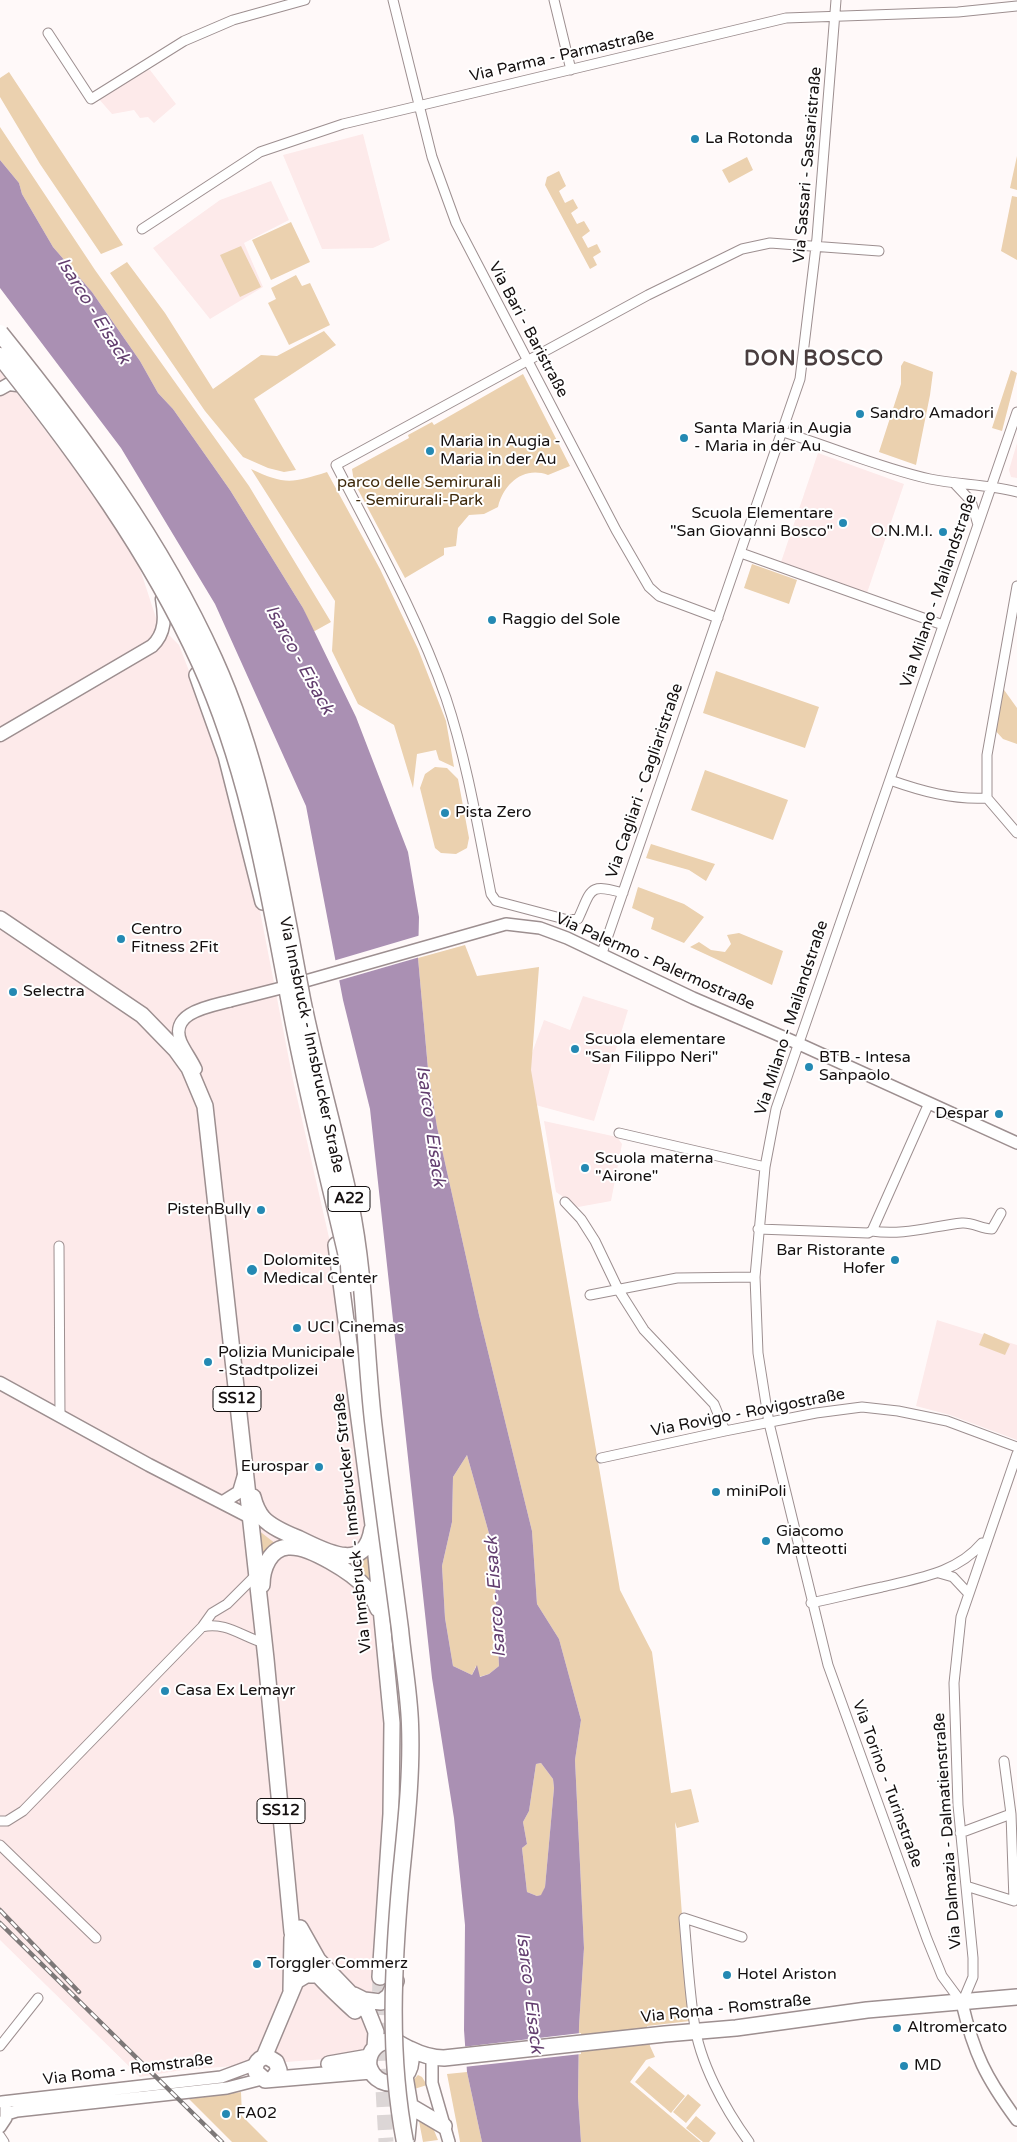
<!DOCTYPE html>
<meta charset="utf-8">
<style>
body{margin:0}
canvas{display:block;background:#fff9f9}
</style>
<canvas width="1017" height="2142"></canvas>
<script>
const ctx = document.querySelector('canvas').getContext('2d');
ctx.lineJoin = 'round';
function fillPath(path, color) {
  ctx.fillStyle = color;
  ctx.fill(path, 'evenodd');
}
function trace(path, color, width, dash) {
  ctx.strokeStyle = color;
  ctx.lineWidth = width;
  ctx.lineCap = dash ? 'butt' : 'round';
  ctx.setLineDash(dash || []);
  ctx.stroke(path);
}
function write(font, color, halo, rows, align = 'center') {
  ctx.font = font + ' "Varela Round",sans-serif';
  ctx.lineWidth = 4;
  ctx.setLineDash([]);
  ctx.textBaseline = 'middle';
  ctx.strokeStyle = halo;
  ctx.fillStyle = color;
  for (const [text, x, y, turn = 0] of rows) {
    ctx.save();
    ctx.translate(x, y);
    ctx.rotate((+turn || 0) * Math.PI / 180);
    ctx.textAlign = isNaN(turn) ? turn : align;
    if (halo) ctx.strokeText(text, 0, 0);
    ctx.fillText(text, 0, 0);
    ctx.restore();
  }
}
fillPath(new Path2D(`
 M150,70l26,34 -22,19 -6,-6 -8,1 -6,-8 -22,4 -14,-16 43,-27z
 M363,134l27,106 -17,8 -51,1 -39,-94z
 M271,181l18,39 -45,23 19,44 -53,32 -57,-71 67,-48z
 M0,371l96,126 43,69 19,58 21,21 44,114 35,142 35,179 37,162 15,98 22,203 12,76 10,149 -16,216 -1,64 -8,8 -182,14 -42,7 -140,-137z
 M1017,443v35l-6,-1 -2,-7z
 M818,453l86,31 -37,109 -86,-31z
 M583,996l45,14 -34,111 -62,-17 -5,-37 17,-47 26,10z
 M544,1121l73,16 5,7 -11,57 -33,6 -22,-15z
 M937,1320l80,25v95l-67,-25 -34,-9z`), '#fdeaea');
fillPath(new Path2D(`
 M9,72l114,173 -22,9 -61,-90 -40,-67v-19z
 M0,127l95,143 154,216 82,136 -18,10 -10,-24 -73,-118 -57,-81 -15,-16 -18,-32 -48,-69 -39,-45 -31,-53 -3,-11 -19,-23z
 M1017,156v34l-7,-2z
 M747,157l6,13 -24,13 -7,-13z
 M559,171l7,15 -7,5 6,12 8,-4 5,9 -7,5 6,11 7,-3 6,10 -8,6 6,11 9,-4 4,8 -8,5 4,8 -7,4 -45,-84 2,-8z
 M1012,196l5,1v63l-16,-9z
 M291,222l19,40 -39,18 -19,-40z
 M241,246l20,41 -21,10 -20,-42z
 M127,262l38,51 48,76 48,-34 16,1 47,-25 12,14 -82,54 42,71 -12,2 -16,-4 -25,-11 -38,-46 -95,-138z
 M296,275l6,11 8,-3 20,42 -41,20 -21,-42 8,-4 -5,-11z
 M904,361l29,11 -3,23 -14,70 -37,-13 22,-68v-18z
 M1011,370l6,3 -15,58 -10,-3z
 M523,374l47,92 -22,9c-24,-9 -44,8 -50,32l-14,7 -15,1 -11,13 -2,18 -12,2v7l-39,23 -51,-96 -2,-13 57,-31 -1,-3 24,-13 2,3z
 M251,469c33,16 42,14 76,3l53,97 38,80 28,72 8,46 -15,-7 -3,-10 -19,4 -4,34 -19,-63 -36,-21 -26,-53 3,-50z
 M752,564l45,16 -8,24 -45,-16z
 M716,671l103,36 -14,41 -102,-35z
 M1002,687l15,21v36l-14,-5 -10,-11z
 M435,767l12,1 11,11 11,59 -2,10 -11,6 -15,-1 -6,-5 -15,-60 5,-14z
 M705,770l83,30 -15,40 -82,-30z
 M651,844l64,20 -9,17 -17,-11 -43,-12z
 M638,887l46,17 20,13 -20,26 -33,-14 3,-11 -22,-10z
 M739,933l44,18 -11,34 -82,-38 9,-5 12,8 14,2 6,-8 -4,-9z
 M465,945l12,31 62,-9 -8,103 89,520 32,62 19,141 20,-4 8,33 -22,6 -2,-6 15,199 -43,5 3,20 5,11 -9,3 -16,22 71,60h-120l-3,-45 1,-71 5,-78 -9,-188 6,-40 -22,-81 -22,-35 -5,-73 -53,-216 -42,-188 -9,-58 -10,-111z
 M984,1333l26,11 -5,11 -26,-10z
 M467,1455l23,82 4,25 5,104 -10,8 -10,3 -3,-11 -4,9 -19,-9 -8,-48 -3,-52 10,-44 1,-45z
 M258,1530l18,14 -10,9 -5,-1z
 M371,1546l6,53 -36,-35 15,-3z
 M541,1763l12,16 1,9 -9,99 -3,8 -5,1 -10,-4 -5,-44 5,-4 -4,-22 6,-11 7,-47z
 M649,2066l36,30 -14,17 -36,-31z
 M467,2072l15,70h-22l-1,-6 -12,-62z
 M418,2075l4,2 5,8 -16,5 1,-9z
 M241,2092l1,24 26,26h-36l-43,-43z
 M688,2094l13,11 -15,18 -13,-11z
 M418,2116l13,7 7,17 -15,2z
 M696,2116l20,17 -7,9h-6l-17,-14z`), '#ebd1af');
fillPath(new Path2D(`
 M0,160l19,23 3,11 31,53 39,45 48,69 18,32 15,16 57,81 73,118 53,109 52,135 11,65 -1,41 10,111 9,58 42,188 53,216 5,73 22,35 22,81 -6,40 9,188 -5,78 -1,71 3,45h-99l-15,-70 -3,-42 1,-105 -11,-107 -22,-140 -62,-569 -27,-109 -37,-194 -91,-202 -94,-156 -121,-160zM467,1455l23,82 4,25 5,104 -10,8 -9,3 -3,-12 -5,10 -19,-9 -8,-48 -3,-52 10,-44 1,-45zM541,1763l12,16 1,9 -9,99 -4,8 -4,1 -10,-4 -5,-44 5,-4 -4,-22 6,-11 7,-47z`), '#aa90b3');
fillPath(new Path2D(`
 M421,935l-1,22 -83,24 -4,-20z
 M581,2033v21l-117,13 -2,-20z`), '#fff9f9');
trace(new Path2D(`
 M380,1977l-1,41 7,124`), '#dcd6d6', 15, [15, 8]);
const minor = new Path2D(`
 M393,0l39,157 24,66 160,307 33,57 10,9 59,22
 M554,0l17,70
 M48,33l43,66 93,-58 49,-21 72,-20
 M142,229l118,-77 83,-28 443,-106 172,-6 59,-6
 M1017,412l-241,697 -11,58 -10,110 3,76 11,70 59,242 99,274 15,37 20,27 11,-26v-19l-15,-153 -4,-122 7,-66 56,-163
 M783,432c49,15 97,36 147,47 29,6 58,5 87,13
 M954,483l17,18 7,24
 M741,553l202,72
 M1017,586l-30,169v43l30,35
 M890,780c31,11 63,20 97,18
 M623,893c-35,-10 -31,-4 -45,26l-10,1 -72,-19 -5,-7c-13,-66 -24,-133 -45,-196 -28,-81 -71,-157 -110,-233l312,-170 94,-46 28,-6 109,8
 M602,953l198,-574 17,-141 19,-238
 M619,1133l146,34
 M565,1202l16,17 14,22 23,48 26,41 70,74 11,27
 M758,1229l110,4 4,-2 57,-128
 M872,1231c30,5 61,-5 90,-8 10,-1 20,6 30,6l9,-16
 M59,1246l1,171
 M590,1295l87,-17 78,-1
 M601,1458l124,-27 91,-18 46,-6 36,4 49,10 70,26
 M939,1573l14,4 15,16
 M811,1603c24,-5 47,-11 71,-16 36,-9 75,-14 100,-44
 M202,1627c23,-6 41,10 62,16
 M0,1821h7l16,-10 179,-184 10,-14 15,-9 29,-29
 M960,1833l51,-19
 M0,1845l96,93
 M966,1886l48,15 -3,-87 -7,-53
 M742,1937l-58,-19c3,34 5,69 10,103 5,41 31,88 55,121
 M0,2046l38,-48
 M0,2136l4,6`);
const tertiary = new Path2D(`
 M295,984l211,-60 34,4 27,10 126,60 104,45 220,100
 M196,1069c-4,-9 -11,-18 -15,-27 -13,-30 31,-36 49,-41
 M962,2003c12,51 24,75 55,117
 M432,2061v22l17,59
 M2,2102l219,-25 35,-13
 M7,2114l10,-3 210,-23 35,-9
 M0,2127l6,-9v-10`);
const secondary = new Path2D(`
 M0,389l9,-5 8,1
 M0,735l152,-89c14,-13 13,-30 10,-47
 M0,1383l149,82 101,52
 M223,1502l16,-10 5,-17`);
const primary = new Path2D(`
 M197,675l29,81 37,146
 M0,919l142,96 34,35 13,18 16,38 61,553 26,273c16,38 34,52 63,79
 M336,1245l37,280 19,198 -1,91 -11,163
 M253,1497c2,8 5,15 10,21 9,10 25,16 37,21 25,12 65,35 72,-10
 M262,1585c0,-16 8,-37 26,-38 21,-2 65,26 78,41 5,6 9,14 12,21
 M300,1928l18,32 50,52 8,20 -1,15
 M291,1990l1,-52
 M354,1995l10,5 17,2 8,-6 7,-15
 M405,2047l6,14c-1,15 -15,27 -30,20 -6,-3 -10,-8 -12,-15 -2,-14 9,-26 23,-25 7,1 12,6 18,8 10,5 23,9 34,9l221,-24 71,-6 131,-18 150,-13
 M264,2057l32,-76 10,-6h10
 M329,2064l40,-7
 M405,2076l5,30 -3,32
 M274,2077l5,-7 -3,-8 -8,-5c-9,0 -14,6 -12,15l9,8 106,-9
 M410,2106l34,20`);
trace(minor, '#9d8f90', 11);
trace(tertiary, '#9d8f90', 14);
trace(secondary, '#9d8f90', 15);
trace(primary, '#9d8f90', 18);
trace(minor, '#fff', 9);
trace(tertiary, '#fff', 11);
trace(secondary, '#fff', 12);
trace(primary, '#fff', 15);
const rail = new Path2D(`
 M0,1910l79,82
 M0,1923l222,219`);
trace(rail, '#7d7878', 4.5);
trace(rail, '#fff', 2.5, [8]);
const tertiaryBridge = new Path2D(`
 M230,1001l63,-16`);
const motorwayBridge = new Path2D(`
 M0,333c82,102 160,206 214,326 49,108 66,225 88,340 14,69 34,136 48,204 15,72 15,146 23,218 8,70 18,139 27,208 3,32 9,64 10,95 2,51 -4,101 -9,152 -8,89 -13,178 4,266
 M0,356c77,97 149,195 200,307 49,108 68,225 90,340 16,88 39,175 59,262l1,19`);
trace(tertiaryBridge, '#9d8f90', 14, []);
trace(motorwayBridge, '#9d8f90', 19, []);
trace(tertiaryBridge, '#fff', 11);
trace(motorwayBridge, '#fff', 16);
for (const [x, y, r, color] of [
 [695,139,5,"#2489b3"],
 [860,414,5,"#2489b3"],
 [684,438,5,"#2489b3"],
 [430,451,5,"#2489b3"],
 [843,523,5,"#2489b3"],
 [943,532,5,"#2489b3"],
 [492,620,5,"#2489b3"],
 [445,813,5,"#2489b3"],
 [121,939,5,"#2489b3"],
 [13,992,5,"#2489b3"],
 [575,1049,5,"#2489b3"],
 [809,1067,5,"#2489b3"],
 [999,1114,5,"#2489b3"],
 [585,1168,5,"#2489b3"],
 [261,1210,5,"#2489b3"],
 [895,1260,5,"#2489b3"],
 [252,1270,6,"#2489b3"],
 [297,1328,5,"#2489b3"],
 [208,1362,5,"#2489b3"],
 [319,1467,5,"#2489b3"],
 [716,1492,5,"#2489b3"],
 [766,1541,5,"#2489b3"],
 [165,1691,5,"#2489b3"],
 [257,1964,5,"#2489b3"],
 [727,1975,5,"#2489b3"],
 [897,2028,5,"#2489b3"],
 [904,2066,5,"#2489b3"],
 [226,2114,5,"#2489b3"]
]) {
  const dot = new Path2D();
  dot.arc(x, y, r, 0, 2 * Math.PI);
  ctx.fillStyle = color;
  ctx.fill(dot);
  trace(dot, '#fff', 2);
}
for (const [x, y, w] of [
 [349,1199,42],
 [237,1399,48],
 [281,1811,48]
]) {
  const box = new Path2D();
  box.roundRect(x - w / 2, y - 12.5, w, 25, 4);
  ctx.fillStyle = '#fff';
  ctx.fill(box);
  trace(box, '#151010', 1);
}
write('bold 15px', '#151010', null, [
 ["A22",349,1199],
 ["SS12",237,1399],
 ["SS12",281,1811]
]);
write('16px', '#151010', '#fff', [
 ["Via Parma - Parmastraße",562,56,-13],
 ["Via Sassari - Sassaristraße",808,165,-85],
 ["Via Bari - Baristraße",528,330,62],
 ["Via Milano - Mailandstraße",939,591,-71],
 ["Via Cagliari - Cagliaristraße",645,781,-71],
 ["Via Palermo - Palermostraße",655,962,24],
 ["Via Milano - Mailandstraße",792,1018,-72],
 ["Via Innsbruck - Innsbrucker Straße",311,1045,78],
 ["Via Rovigo - Rovigostraße",748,1413,-11],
 ["Via Innsbruck - Innsbrucker Straße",353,1523,-96],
 ["Via Torino - Turinstraße",887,1784,70],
 ["Via Dalmazia - Dalmatienstraße",948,1831,-94],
 ["Via Roma - Romstraße",726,2009,-6],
 ["Via Roma - Romstraße",128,2070,-7]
]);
write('16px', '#151010', '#fff', [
 ["La Rotonda",705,139],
 ["Sandro Amadori",870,414],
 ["Santa Maria in Augia",694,429],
 ["- Maria in der Au",694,447],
 ["Maria in Augia -",440,442],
 ["Maria in der Au",440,460],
 ["Scuola Elementare",833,514,"right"],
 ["\"San Giovanni Bosco\"",833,532,"right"],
 ["O.N.M.I.",933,532,"right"],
 ["Raggio del Sole",502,620],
 ["Pista Zero",455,813],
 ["Centro",131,930],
 ["Fitness 2Fit",131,948],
 ["Selectra",23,992],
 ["Scuola elementare",585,1040],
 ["\"San Filippo Neri\"",585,1058],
 ["BTB - Intesa",819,1058],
 ["Sanpaolo",819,1076],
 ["Despar",989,1114,"right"],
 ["Scuola materna",595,1159],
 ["\"Airone\"",595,1177],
 ["PistenBully",251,1210,"right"],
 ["Bar Ristorante",885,1251,"right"],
 ["Hofer",885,1269,"right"],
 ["Dolomites",263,1261],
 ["Medical Center",263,1279],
 ["UCI Cinemas",307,1328],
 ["Polizia Municipale",218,1353],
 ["- Stadtpolizei",218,1371],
 ["Eurospar",309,1467,"right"],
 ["miniPoli",726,1492],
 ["Giacomo",776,1532],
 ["Matteotti",776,1550],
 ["Casa Ex Lemayr",175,1691],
 ["Torggler Commerz",267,1964],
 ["Hotel Ariston",737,1975],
 ["Altromercato",907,2028],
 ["MD",914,2066],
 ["FA02",236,2114]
], 'left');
write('16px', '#3e290b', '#fff', [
 ["parco delle Semirurali",419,483],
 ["- Semirurali-Park",419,501]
]);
write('italic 18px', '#633e6f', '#fff', [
 ["Isarco - Eisack",93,311,58],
 ["Isarco - Eisack",299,660,61],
 ["Isarco - Eisack",430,1126,82],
 ["Isarco - Eisack",496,1597,-94],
 ["Isarco - Eisack",529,1993,83]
]);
ctx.letterSpacing = '1px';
write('bold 21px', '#4a3e3f', '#fff', [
 ["DON BOSCO",814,359]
]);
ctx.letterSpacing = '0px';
</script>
